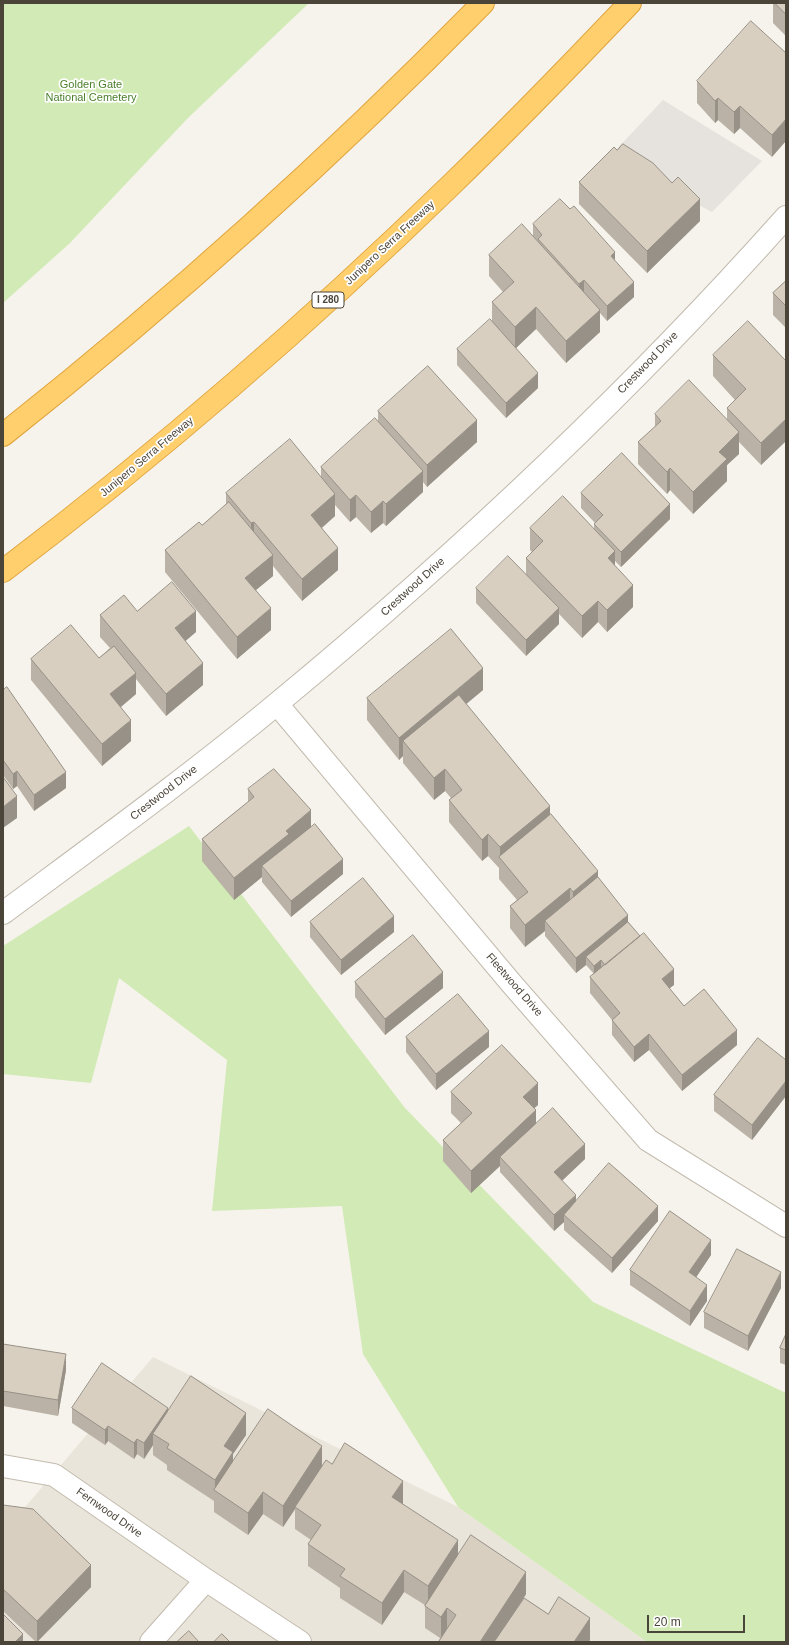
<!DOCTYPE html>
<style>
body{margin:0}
#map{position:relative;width:789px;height:1645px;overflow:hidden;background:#f6f3ec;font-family:Helvetica,sans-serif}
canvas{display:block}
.frame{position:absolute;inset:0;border:4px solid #4b4439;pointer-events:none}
.scale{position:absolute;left:647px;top:1615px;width:98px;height:18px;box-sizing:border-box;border:2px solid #4b4439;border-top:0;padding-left:5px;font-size:12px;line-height:14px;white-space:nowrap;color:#4b4439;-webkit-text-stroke:3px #fff;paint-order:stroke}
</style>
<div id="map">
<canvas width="789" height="1645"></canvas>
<div class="frame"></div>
<div class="scale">20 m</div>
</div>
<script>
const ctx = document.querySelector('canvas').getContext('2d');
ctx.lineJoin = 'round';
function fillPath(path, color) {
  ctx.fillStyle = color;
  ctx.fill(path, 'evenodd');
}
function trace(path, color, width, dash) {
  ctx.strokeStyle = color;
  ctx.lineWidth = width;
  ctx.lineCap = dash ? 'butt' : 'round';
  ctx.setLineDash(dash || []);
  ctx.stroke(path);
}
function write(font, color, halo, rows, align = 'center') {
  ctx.font = font + ' Helvetica,sans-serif';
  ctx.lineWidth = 3.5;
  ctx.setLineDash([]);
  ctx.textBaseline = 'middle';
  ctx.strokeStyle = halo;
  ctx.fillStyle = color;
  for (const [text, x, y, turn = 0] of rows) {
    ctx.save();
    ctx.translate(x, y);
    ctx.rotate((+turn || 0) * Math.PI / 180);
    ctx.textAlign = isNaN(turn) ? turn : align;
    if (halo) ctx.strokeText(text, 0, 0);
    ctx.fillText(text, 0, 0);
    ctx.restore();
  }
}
fillPath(new Path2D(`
 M153,1357l305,150 189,135h-644v-109z`), '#eae5da');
fillPath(new Path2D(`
 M663,100l99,61 -50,51 -103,-55z`), '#e6e2dd');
fillPath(new Path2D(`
 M3,3h306l-121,115 -118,125 -67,60z
 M189,826l216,282 188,194 193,91v249h-139l-189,-135 -95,-153 -21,-148 -130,5 15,-151 -108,-82 -28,105 -88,-9v-128z`), '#d2eab5');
const minor = new Path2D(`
 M277,704l234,279 137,157 138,86
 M3,913c93,-69 187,-137 276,-211 180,-149 351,-310 507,-485
 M3,1466l51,9 152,105
 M151,1642l55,-62 94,62`);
const highway = new Path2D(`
 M3,435c169,-134 329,-278 480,-432
 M3,571c157,-119 307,-249 448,-386 61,-59 120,-120 179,-182`);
trace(minor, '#c2bbae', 24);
trace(highway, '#e0a43c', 24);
trace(minor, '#fff', 22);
trace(highway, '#ffcf6e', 22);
fillPath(new Path2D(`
 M773,3h13v33l-13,-13z
 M786,53l-14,104 -32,-29 -6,6 -16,-14 -3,3 -18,-20v-22z
 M617,150l83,71 -53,52 -68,-69v-22z
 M533,224l82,37 19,36 -27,24 -7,-8v19l-34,31 -30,-34 -20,19 22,40 -32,30 -49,-53v-16l35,-27v-20l11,-10 -14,-16v-21l44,-20z
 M786,281v47l-13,-13v-22z
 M713,355l73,6v80l-25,24 -22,-23v12l-12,11v16l-34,33 -23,-24 -3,4 -29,-30v-22l17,-15v-13l72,5v-11l8,-8 -22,-24z
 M378,411l99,31 -50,45 -4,-5v10l-37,34 -3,-3 -12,10 -15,-16 -6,5 -15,-17v11l-13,12 16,42 -36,31 -29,-35v10l-17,14 15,40 -34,29 -72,-87v-22l37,-25 24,-20v-12l95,-16v-10l57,-46z
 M581,493l89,26 -49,48 -6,-6v5l18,41 -26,25 -9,-10 -16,16 -23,-24v10l-33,32 -50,-53v-15l50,-14v-16l6,-6 -2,-2v-22l64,1v-5l1,-1 -14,-15z
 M137,611l59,21 -11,9 18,44 -37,31 -30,-37v15l-15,13 10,34 -29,25 -71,-86v-21l68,-1 11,-10 -10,-11v-22z
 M3,690l63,98 -32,23 -17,-25 -4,3 -10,-14z
 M483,690l-17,14 132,173 30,45 46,63 -5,3 15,18 53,39 -55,46 -33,-41 -15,12 -22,-27v-15l-22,-27v-16l4,-3 -8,-9 -10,8 -31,-37v-5l-20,16 -15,-19v-22l7,-6 -18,-21v-11l-11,-12 -6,5 -33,-39v-22l2,-2 -6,-7 -11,9 -31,-37v-7l-4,4 -32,-40v-22z
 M248,789l63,38 32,47 -52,43 -29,-35v-5l-28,23 -32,-39v-22l46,-37z
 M310,922l84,10 -53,43 -31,-38z
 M355,982l88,6 -58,47 -30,-38z
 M406,1037l83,10 -53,43 -30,-38z
 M786,1060v36l-34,44 -38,-29v-16z
 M451,1092l87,13 -4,3 2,16 49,35 -23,22 14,20 82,20 -46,52 -48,-43v-8l-10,9 -54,-59v-6l-29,27 -28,-32v-21l18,-17 -10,-10z
 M711,1255l-15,22 11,24 -17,25 -60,-41v-15z
 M781,1288l-33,63 -44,-23v-16z
 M786,1334v31l-6,-2v-15z
 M3,1344l63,26 -8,46 -55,-10z
 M72,1408l96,3 78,24 -13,19v8l89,3 10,-1 71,39v1l55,51 68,39 -2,4 24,16 42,26 -1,2h-150l1,-4 -15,-10v-23l-21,-13 -22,33 -42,-27v-10l-32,-22v-22l3,-4 -16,-11v-20l-12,18 -20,-13 -15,21 -34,-23v-11l-47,-31v-5l-14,-10v-10l-9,14 -7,-5 -3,5 -26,-18 -3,4 -33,-22z
 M3,1505l88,82 -54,55h-1l-33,-31z`), '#bab2a6');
fillPath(new Path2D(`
 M718,98v22l-3,3v-22z
 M740,106v22l-6,6v-22z
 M786,119v22l-14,16v-22z
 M700,199v22l-53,52v-22z
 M615,252v15l-4,-11z
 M584,280v15l-5,5v-16z
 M634,282v15l-27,24v-15z
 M536,307v22l-21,20v-22z
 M600,310v22l-34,31v-22z
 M538,373v15l-32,30v-15z
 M786,419v22l-25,24v-22z
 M477,420v22l-50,45v-22z
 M739,432v22l-12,11v16l-34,33v-22l26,-40z
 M670,468v22l-3,4v-22z
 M423,471v21l-37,34v-22z
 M335,494v22l-24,21v-22z
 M356,495v22l-6,5v-22z
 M383,501v22l-12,10v-21z
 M670,504v15l-49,48v-15z
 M254,522v21l-3,2v-22z
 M338,548v22l-36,31v-22z
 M615,551v22l-7,-15z
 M273,555v21l-28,23v-21z
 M633,585v22l-26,25v-22z
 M598,601v21l-16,16v-22z
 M271,608v22l-34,29v-22z
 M559,608v16l-33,32v-16z
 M196,611v21l-21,18v-22z
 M203,663v22l-37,31v-22z
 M483,668v22l-72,60 -8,-9v15l-4,4v-22z
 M136,673v21l-26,22v-22z
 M131,720v21l-29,25v-22z
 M445,769v22l-11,9v-22z
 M17,771v15l-4,3v-15z
 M66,772v16l-32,23v-16z
 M17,796v22l-14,10v-21z
 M550,806v22l-50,30v-11z
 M311,810v22l-49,34v11l-28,23v-22l52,-47z
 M488,834v22l-6,5v-21z
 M343,859v15l-52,43v-16z
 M598,871v22l-25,20v-21z
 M570,888v22l-25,11v10l-20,16v-22z
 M628,915v15l-42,27v8l-10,8v-15z
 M394,916v16l-53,43v-15z
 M601,960v8l-7,6v-8z
 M674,969v16l-12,9v-15z
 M443,972v16l-58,47v-16z
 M737,1030v15l-55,46v-16z
 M489,1031v16l-53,43v-16z
 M649,1034v16l-15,12v-15z
 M786,1081v15l-34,44v-15z
 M538,1083v22l-15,13v-21z
 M536,1110v22l-36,25v9l-29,27v-22z
 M585,1144v15l-31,29v-16z
 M576,1195v16l-12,4v7l-10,9v-16z
 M658,1206v15l-46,52v-15z
 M711,1240v15l-22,33v-16z
 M781,1272v16l-33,63v-15z
 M707,1285v16l-17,25v-15z
 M66,1354v16l-8,46v-16z
 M168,1408v15l-15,11v11l-9,14v-16z
 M246,1413v22l-13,19v20l-18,17v-11l9,-34z
 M108,1426v15l-3,4v-15z
 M137,1439v15l-3,5v-16z
 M322,1446v22l-27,39v2l-12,18v-21z
 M403,1481v22l-11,16v-22z
 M263,1492v22l-15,21v-22z
 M458,1540v22l-30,45v-21z
 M91,1565v22l-54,55v-21z
 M404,1570v22l-22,33v-22z
 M526,1572v22l-31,48h-15z
 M447,1608v22l-6,9v-22z
 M590,1618v22l-1,2h-15z
 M23,1634v8h-8z`), '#979187');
const building = new Path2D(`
 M775,3h11v11z
 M751,21l35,32v66l-14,16 -32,-29 -6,6 -16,-14 -3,3 -18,-20z
 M623,144l30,19 19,20 6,-6 22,22 -53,52 -68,-69 35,-35 3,3z
 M560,199l10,10 4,-3 41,46 -4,4 23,26 -27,24 -23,-26 -5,4 -41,-45 4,-4 -9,-11z
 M522,224l78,86 -34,31 -30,-34 -21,20 -23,-25 22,-20 -25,-27z
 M786,281v25l-13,-13z
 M490,319l48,54 -32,30 -49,-54z
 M748,321l38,40v58l-25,24 -34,-35 19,-19 -33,-34z
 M428,366l49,54 -50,45 -49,-54z
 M689,380l50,52 -20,20 8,7 -34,33 -23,-24 -3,4 -29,-30 23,-21 -6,-7z
 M375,418l48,53 -37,33 -3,-3 -12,11 -15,-17 -6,5 -29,-33z
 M290,439l45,55 -24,21 27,33 -36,31 -48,-57 -3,1 -25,-30z
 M622,453l48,51 -49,48 -27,-28 9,-9 -22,-22z
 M563,496l52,55 -7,7 25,27 -26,25 -9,-9 -16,15 -56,-58 17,-17 -13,-13z
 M229,502l44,53 -28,23 26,30 -34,29 -72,-87 34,-28 3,3z
 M508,556l51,52 -33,32 -50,-52z
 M172,582l24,29 -21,17 28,35 -37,31 -66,-79 24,-20 13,16z
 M71,625l28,33 15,-12 22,27 -26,21 21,26 -29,24 -71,-85z
 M451,629l32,39 -84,70 -32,-40z
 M7,687l59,85 -32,23 -17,-24 -4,3 -10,-14v-70z
 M459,695l91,111 -50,41 -12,-13 -6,6 -33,-40 13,-10 -17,-21 -11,9 -31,-37z
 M274,769l37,41 -25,21 3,3 -55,44 -32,-39 52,-42 -6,-8z
 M3,777l14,19 -14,11z
 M551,814l47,57 -25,21 -3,-4 -45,37 -15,-19 18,-14 -29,-35z
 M315,824l28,35 -52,42 -29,-35z
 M598,877l30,38 -52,43 -31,-37z
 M363,878l31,38 -53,44 -31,-38z
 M628,922l12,14 -35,29 -4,-5 -7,6 -8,-9z
 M644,933l30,36 -12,10 22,27 20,-17 33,41 -55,45 -33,-41 -15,13 -22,-27 8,-7 -30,-36z
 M413,935l30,37 -58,47 -30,-37z
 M458,994l31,37 -53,43 -30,-37z
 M758,1038l28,22v21l-34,44 -38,-30z
 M502,1045l36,38 -15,14 13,13 -65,61 -28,-31 29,-27 -21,-21z
 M553,1108l32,36 -31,28 22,23 -22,20 -54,-58z
 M609,1163l49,43 -46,52 -48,-43z
 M670,1211l41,29 -22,32 18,13 -17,26 -60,-41z
 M737,1249l44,23 -33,64 -44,-24z
 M786,1334v16l-6,-2z
 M3,1344l63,10 -8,46 -55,-9z
 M102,1363l66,45 -24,35 -7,-4 -3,4 -26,-17 -3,4 -33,-22z
 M191,1376l55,37 -22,33 9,6 -18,28 -48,-32 2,-4 -16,-10z
 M268,1409l54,37 -39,60 -20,-14 -15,21 -34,-23z
 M345,1443l58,38 -11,16 66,43 -30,46 -24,-16 -22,33 -42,-27 5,-7 -37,-25 13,-19 -26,-18 31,-47 6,4z
 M3,1505l30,4 58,56 -54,56 -34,-32z
 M471,1535l55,37 -46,70h-40l-1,-1 17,-26 -9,-7 -6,9 -16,-11z
 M559,1597l31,21 -16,24h-80l30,-44 24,16z
 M3,1614l20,20 -8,8h-12z
 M189,1631l10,11h-22z
 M222,1634l8,8h-16z`);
fillPath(building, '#d8cfc1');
trace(building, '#979187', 1);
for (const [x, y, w] of [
 [328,300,32]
]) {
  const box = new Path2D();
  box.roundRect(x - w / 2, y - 8, w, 16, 3);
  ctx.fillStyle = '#fff';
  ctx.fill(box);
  trace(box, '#4b4439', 1);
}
write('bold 10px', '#4b4439', null, [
 ["I 280",328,300]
]);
write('11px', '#4a7f2a', '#fff', [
 ["Golden Gate",91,85],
 ["National Cemetery",91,98]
]);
write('11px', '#4b4439', '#fff', [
 ["Junipero Serra Freeway",390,243,-43],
 ["Crestwood Drive",648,363,-46],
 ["Junipero Serra Freeway",147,457,-40],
 ["Crestwood Drive",413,587,-42],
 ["Crestwood Drive",164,793,-38],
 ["Fleetwood Drive",514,985,49],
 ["Fernwood Drive",109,1513,35]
]);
</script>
